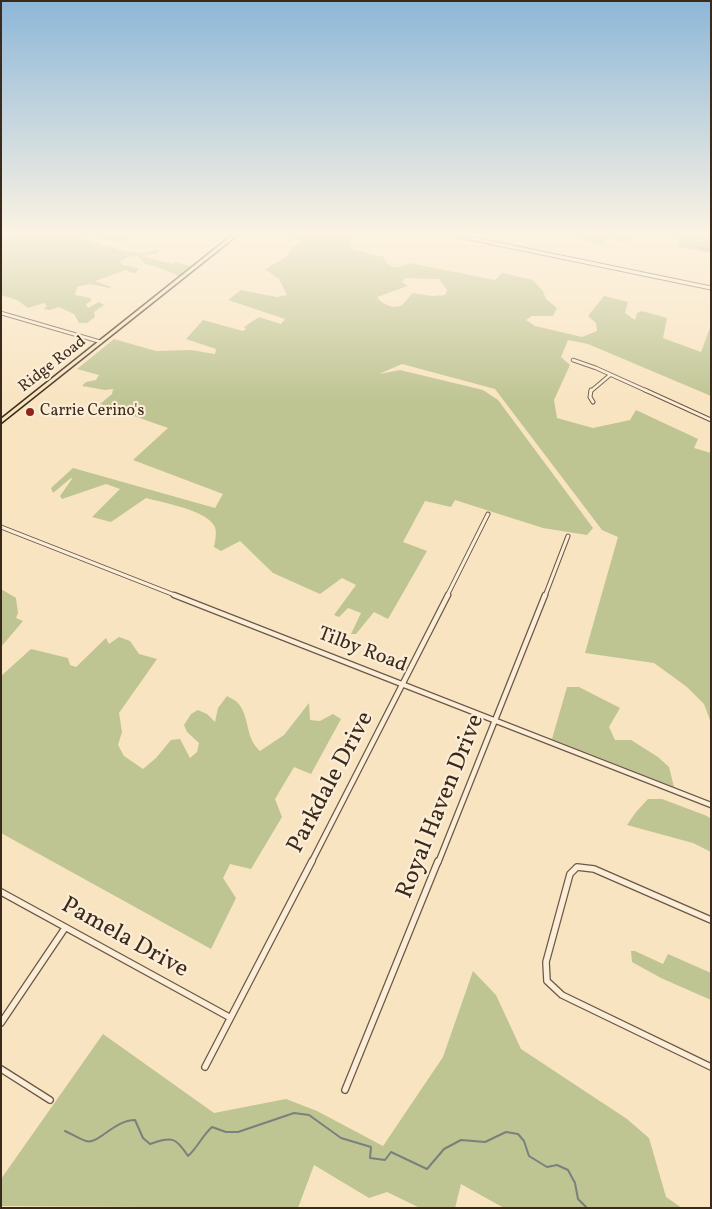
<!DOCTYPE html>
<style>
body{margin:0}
#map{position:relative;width:712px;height:1209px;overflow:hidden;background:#f9e4c1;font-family:Vollkorn,serif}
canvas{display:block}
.frame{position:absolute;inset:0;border:2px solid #3a2a1b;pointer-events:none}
</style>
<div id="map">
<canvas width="712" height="1209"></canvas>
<div class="frame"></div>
</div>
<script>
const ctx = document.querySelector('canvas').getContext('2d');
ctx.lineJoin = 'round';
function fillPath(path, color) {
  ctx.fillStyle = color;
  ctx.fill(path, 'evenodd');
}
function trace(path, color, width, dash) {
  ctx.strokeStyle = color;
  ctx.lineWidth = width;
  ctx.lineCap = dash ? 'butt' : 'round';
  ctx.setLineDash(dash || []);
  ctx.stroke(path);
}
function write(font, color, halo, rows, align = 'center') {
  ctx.font = font + ' Vollkorn,serif';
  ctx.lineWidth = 4.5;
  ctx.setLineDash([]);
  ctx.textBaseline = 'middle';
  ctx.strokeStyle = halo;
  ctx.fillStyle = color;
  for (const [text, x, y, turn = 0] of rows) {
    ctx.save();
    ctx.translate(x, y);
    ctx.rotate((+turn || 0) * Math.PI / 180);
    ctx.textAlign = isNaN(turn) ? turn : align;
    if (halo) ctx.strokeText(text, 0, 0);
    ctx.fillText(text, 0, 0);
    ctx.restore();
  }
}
fillPath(new Path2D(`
 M1,233h110l20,5c-17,9 -32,-5 -48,1l41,12 14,2 21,-3 -3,4 -15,2 32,8v-2l18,4 -12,10c-12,-4 -22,-11 -34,-12l-8,-8 -10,1 -7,5 3,3 15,3 -2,5h-5l-5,-3 -31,11 16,6 -1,1 -20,-4 -13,3 -2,8 16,3v3l-5,3 2,4 11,-6 5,3 -10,7 1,5 -8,6h-8l-5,-9 -15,-7 -9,3 -6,-1 3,-3 -3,-3 -16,5 -11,-8 -16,-5z
 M282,233h77l-10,8 4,5 -3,3 34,8c4,14 16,11 26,6l85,17 7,-7 31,7 10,11 3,8 11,9 -4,8h-21l-6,4 9,6 47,11 15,-6 -1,-8 -8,-7 16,-20 24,6 -3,11 10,7 2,-7 5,-2 25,7 -4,20 38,14 10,-27v71l-123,-52 -20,-4 -7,17 9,8 -16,35 3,18 36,10 37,-8 6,-10 62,29 -4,9 17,5v270l-7,-19 -17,-17 -33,-24 -69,-10 33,-116 -16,-7 -107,-141 -93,-25 -23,10 21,-4 83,20 15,10 95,128 -6,7 -44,-7 -88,-28 -4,7 -26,-6 -22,41 24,9 -39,68 -14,-7 -18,22h-5l10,-21 -13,-5 -9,9 -5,-2 22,-30 -14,-7 -22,16 -47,-21 -33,-32 -19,10 -7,-4c1,-6 3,-13 1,-20 -8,-17 -51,-24 -69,-29l-35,24 -19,-5 28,-28 -14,-5 -44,15 -2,-3 12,-17 -1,-1 -18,15 -2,-5 22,-20 142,40 8,-14 -90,-34 35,-32 -68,-24 12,-10 1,-5 -8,1 -23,-4 4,-4 10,-2 3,-5 -22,-6 37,-30 42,12 35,-1 24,4 1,-5 -30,-10 17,-19 40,11 3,-2 -2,-2 15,-10 22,7 4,-5 -57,-19 13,-10 36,7 10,-2 -8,-16 -14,-10 21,-12 6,-9 8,-5 -1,-2 -17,-6zM405,278l34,1 8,11 -2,5 -13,1 -19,-3c-4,3 -7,9 -11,12 -8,5 -21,-1 -25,-8l31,-11 -6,-4z
 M560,233h85l-22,9 -15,-4 -6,7z
 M662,233h26l23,5v15l-34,-6 3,-7z
 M1,589l15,9 2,15 -2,5 7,3 -22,26z
 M119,637l11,4 9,13 18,5 -38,54 3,19 -4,13 6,11 19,13 13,-11 15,-18 9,-1 10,19 7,-6 2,-9 -12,-11 -3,-7 7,-11 7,-4 9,4 8,8 3,-14 9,-12c3,2 8,4 10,6 14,15 7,35 23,49l24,-16 25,-32 1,17 10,1 13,-7 8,5 -30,55 -17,-7 -19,32 7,18 -31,52 -21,-5 -7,14 13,20 -25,51 -210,-116v-157l30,-27 37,9 2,7 6,2 30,-29 3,6z
 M567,687h12l41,21 -11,19 6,13h16l27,17 11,10 5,20 -122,-48z
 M648,799h14l45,17 4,3v33l-18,-9 -66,-18 9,-13z
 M631,951h4l28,13 5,-10 43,19v27l-50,-22 -29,-16z
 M473,971l23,24 25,54 106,70 22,19 17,59 16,11h-178l-43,-24 -6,24h-35l-33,-16 -18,6 -55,-33 -16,43 -297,-2v-27l102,-145 111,79 72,-14 31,12 66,35 60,-89z`), '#bec492');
trace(new Path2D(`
 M669,233l16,10 26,8`), '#7a817d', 1);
trace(new Path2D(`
 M65,1131c7,3 14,8 21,10 12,4 28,-21 49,-21l8,18 7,6c22,-7 25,-8 38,12 10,-9 14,-20 24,-29l14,5h12l56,-19 15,2 32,23 30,9 -1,11 15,2 6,-8 36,17 17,-20 17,-9 24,2 21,-10 12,2 6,7 5,15 18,11 10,-2 11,5 7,13 3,16 9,9`), '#7a817d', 2);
const minorFar3 = new Path2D(`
 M1,313l100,29
 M573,360l23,8 51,23
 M591,391l19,-16`);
const minorFar2 = new Path2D(`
 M591,390l-1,7 3,5
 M645,390l66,30
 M1,527l176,69
 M447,596l41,-82
 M545,596l23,-60`);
const minorFar1 = new Path2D(`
 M174,595l537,210
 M311,863l137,-268
 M438,863l107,-268`);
const minor = new Path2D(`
 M1,892l228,125
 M711,920l-117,-51 -17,-2 -7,7 -24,88 1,19 15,14 149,72
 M1,1023l64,-95
 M205,1067l107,-206
 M1,1069l49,31
 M345,1090l93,-229`);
const tertiary = new Path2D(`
 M445,233l266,55`);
const primary = new Path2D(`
 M235,233h5l-239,190v-4z`);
trace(minorFar3, '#6a5844', 4.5);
trace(minorFar2, '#6a5844', 5);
trace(minorFar1, '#6a5844', 7);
trace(minor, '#6a5844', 8);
trace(tertiary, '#6a5844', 5);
trace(primary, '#3a2a1b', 3);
trace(minorFar3, '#fbedd7', 2.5);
trace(minorFar2, '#fbedd7', 3);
trace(minorFar1, '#fbedd7', 4.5);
trace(minor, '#fbedd7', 5.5);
trace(tertiary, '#fbedd7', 3);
fillPath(primary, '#f9e4c1');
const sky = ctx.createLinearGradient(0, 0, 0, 403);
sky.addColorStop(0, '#8db7d8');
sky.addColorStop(0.58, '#fcf3e3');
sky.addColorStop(1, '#fcf3e300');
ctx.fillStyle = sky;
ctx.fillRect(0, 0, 712, 403);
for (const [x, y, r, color] of [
 [30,412,5,"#8f2418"]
]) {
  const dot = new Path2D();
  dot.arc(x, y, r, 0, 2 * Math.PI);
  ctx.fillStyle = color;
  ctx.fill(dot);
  trace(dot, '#fbedd7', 2);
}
write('16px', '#3a2a1b', '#fbedd7', [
 ["Ridge Road",53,365,-38]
]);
write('16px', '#3a2a1b', '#fbedd7', [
 ["Carrie Cerino's",40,412]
], 'left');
write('20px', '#3a2a1b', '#fbedd7', [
 ["Tilby Road",362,651,21]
]);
write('24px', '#3a2a1b', '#fbedd7', [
 ["Parkdale Drive",332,783,-62],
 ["Royal Haven Drive",442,807,-68],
 ["Pamela Drive",124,939,29]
]);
</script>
